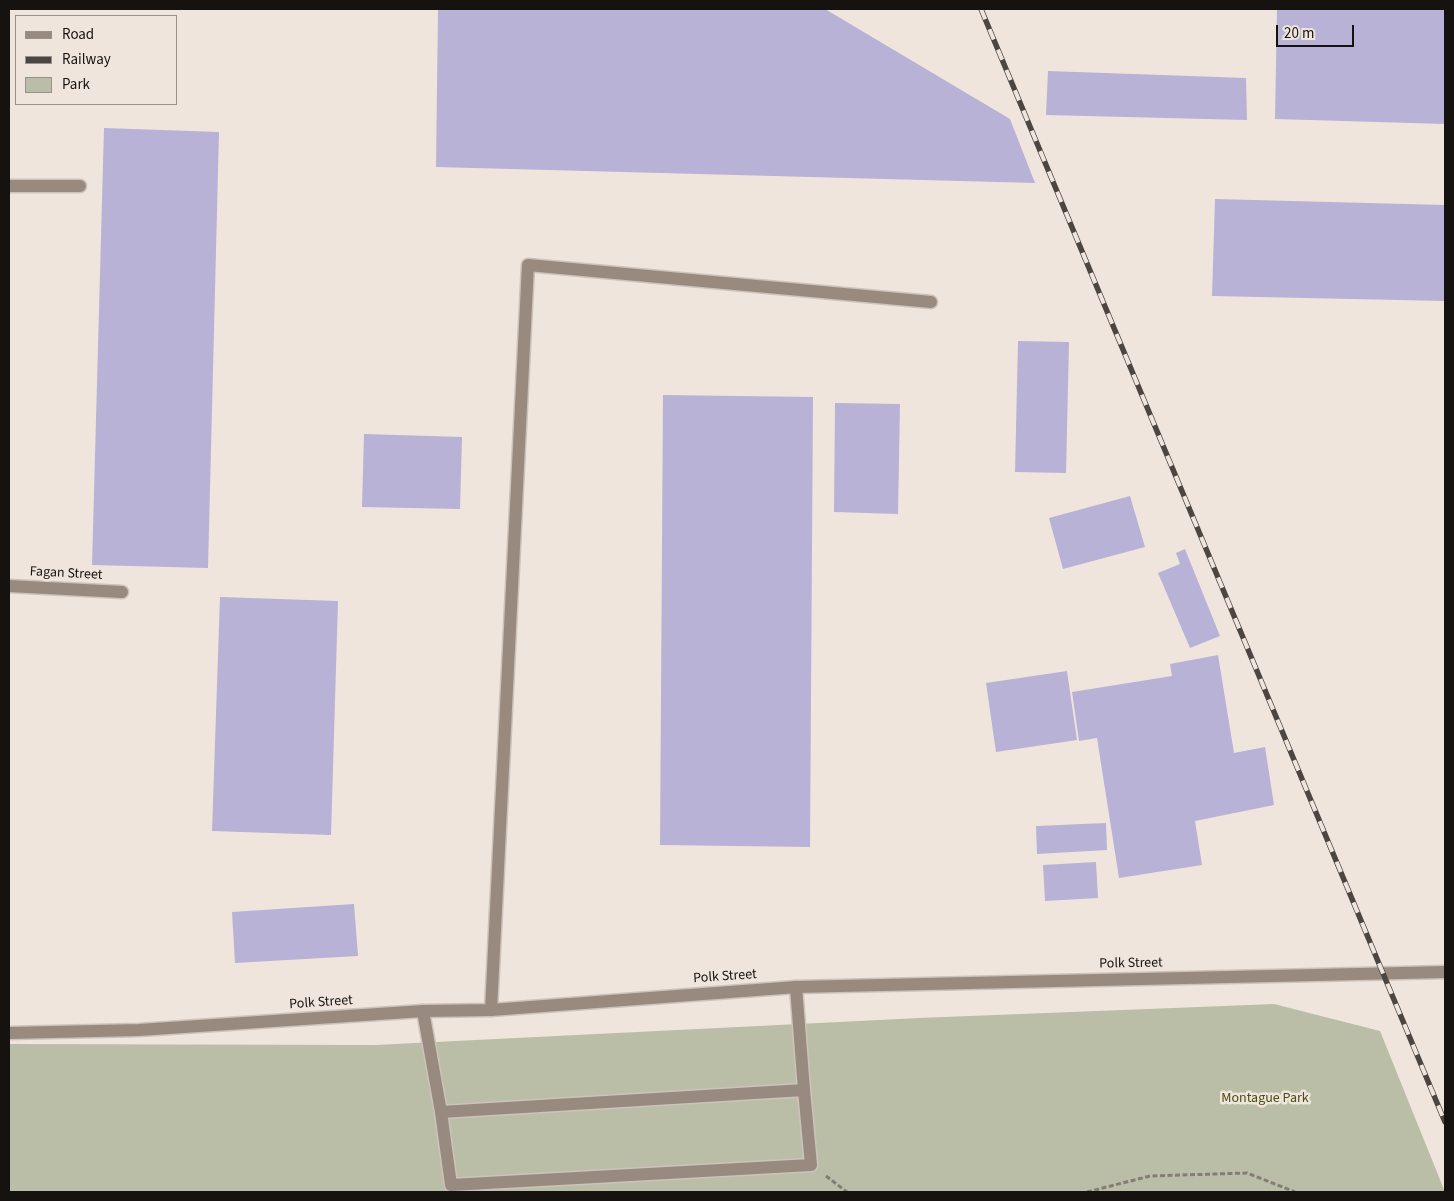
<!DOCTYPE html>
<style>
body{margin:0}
#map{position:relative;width:1454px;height:1201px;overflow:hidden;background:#efe5dd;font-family:"Source Sans 3",sans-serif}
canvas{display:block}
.frame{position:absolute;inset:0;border:10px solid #15120f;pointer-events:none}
.legend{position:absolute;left:15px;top:15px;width:162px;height:90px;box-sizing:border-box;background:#efe5dd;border:1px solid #98918b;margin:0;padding:6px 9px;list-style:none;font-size:15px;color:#15120f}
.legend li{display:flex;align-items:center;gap:10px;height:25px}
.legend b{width:25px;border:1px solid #98918b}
.scale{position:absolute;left:1276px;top:25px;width:78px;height:22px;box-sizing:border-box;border:2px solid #15120f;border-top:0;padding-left:6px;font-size:15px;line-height:18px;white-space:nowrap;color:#15120f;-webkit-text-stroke:4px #efe5dd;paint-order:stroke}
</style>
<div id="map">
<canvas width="1454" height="1201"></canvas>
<div class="frame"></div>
<ul class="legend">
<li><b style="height:6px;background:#988a7f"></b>Road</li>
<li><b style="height:6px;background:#4b4642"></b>Railway</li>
<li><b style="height:14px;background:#bbbea6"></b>Park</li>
</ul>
<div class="scale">20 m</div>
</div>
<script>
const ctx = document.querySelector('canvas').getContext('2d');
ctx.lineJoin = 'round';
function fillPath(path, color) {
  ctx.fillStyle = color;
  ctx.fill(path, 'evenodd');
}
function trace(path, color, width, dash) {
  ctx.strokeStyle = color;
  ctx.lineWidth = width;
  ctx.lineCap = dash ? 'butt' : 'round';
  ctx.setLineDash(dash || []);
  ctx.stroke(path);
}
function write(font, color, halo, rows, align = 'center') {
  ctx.font = font + ' "Source Sans 3",sans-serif';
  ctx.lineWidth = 5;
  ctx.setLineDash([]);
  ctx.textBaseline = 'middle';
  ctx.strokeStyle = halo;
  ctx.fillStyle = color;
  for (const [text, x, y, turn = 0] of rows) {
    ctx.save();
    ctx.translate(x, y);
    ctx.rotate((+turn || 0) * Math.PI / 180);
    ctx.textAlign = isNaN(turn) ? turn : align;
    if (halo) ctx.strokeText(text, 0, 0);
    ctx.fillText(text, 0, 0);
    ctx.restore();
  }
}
fillPath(new Path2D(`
 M1274,1004l106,27 65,161h-1436v-148l366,1 544,-27z`), '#bbbea6');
fillPath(new Path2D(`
 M438,9h387l185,110 25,64 -599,-16z
 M1277,9h168v115l-170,-5z
 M1048,71l198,7 1,42 -201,-5z
 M104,128l115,4 -11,436 -116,-3z
 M1215,199l230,6v96l-233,-5z
 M1018,341l51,1 -3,131 -51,-1z
 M663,395l150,2 -3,450 -150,-2z
 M835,403l65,1 -2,110 -64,-2z
 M364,434l98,3 -2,72 -98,-2z
 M1130,496l15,51 -82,22 -14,-51z
 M1185,549l35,87 -30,12 -32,-75 22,-9 -4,-11z
 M220,597l118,4 -7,234 -119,-4z
 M1218,655l16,98 31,-6 9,58 -79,16 7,44 -83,13 -22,-140 -18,3 -7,-49 100,-16 -2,-12z
 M1067,671l10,69 -81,12 -10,-69z
 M1106,823l1,27 -70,4 -1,-28z
 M1096,862l2,36 -53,3 -2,-36z
 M354,904l4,52 -123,7 -3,-51z`), '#b8b2d6');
const lane = new Path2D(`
 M491,1010l37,-745 403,37
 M423,1011l18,101 363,-22 -8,-103
 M441,1112l10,73 360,-20 -7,-75`);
const street = new Path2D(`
 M9,186h71
 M9,586l113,6
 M9,1033l130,-3 284,-19 68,-1 305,-23 649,-15`);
trace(lane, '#ccc3bc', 15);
trace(street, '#ccc3bc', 15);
trace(new Path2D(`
 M826,1176l21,16
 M1087,1192l63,-16 97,-3 48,19`), '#847d77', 3, [5, 2.5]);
trace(lane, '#988a7f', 12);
trace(street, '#988a7f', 12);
const rail = new Path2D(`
 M981,9l464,1113`);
trace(rail, '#4b4642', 5.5);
trace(rail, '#efe5dd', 4, [11]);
write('14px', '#15120f', '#efe5dd', [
 ["Fagan Street",66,574,3],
 ["Polk Street",1131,964,-1],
 ["Polk Street",725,977,-4],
 ["Polk Street",321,1003,-4]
]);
write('14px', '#4a4e11', '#efe5dd', [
 ["Montague Park",1265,1099]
]);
</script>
